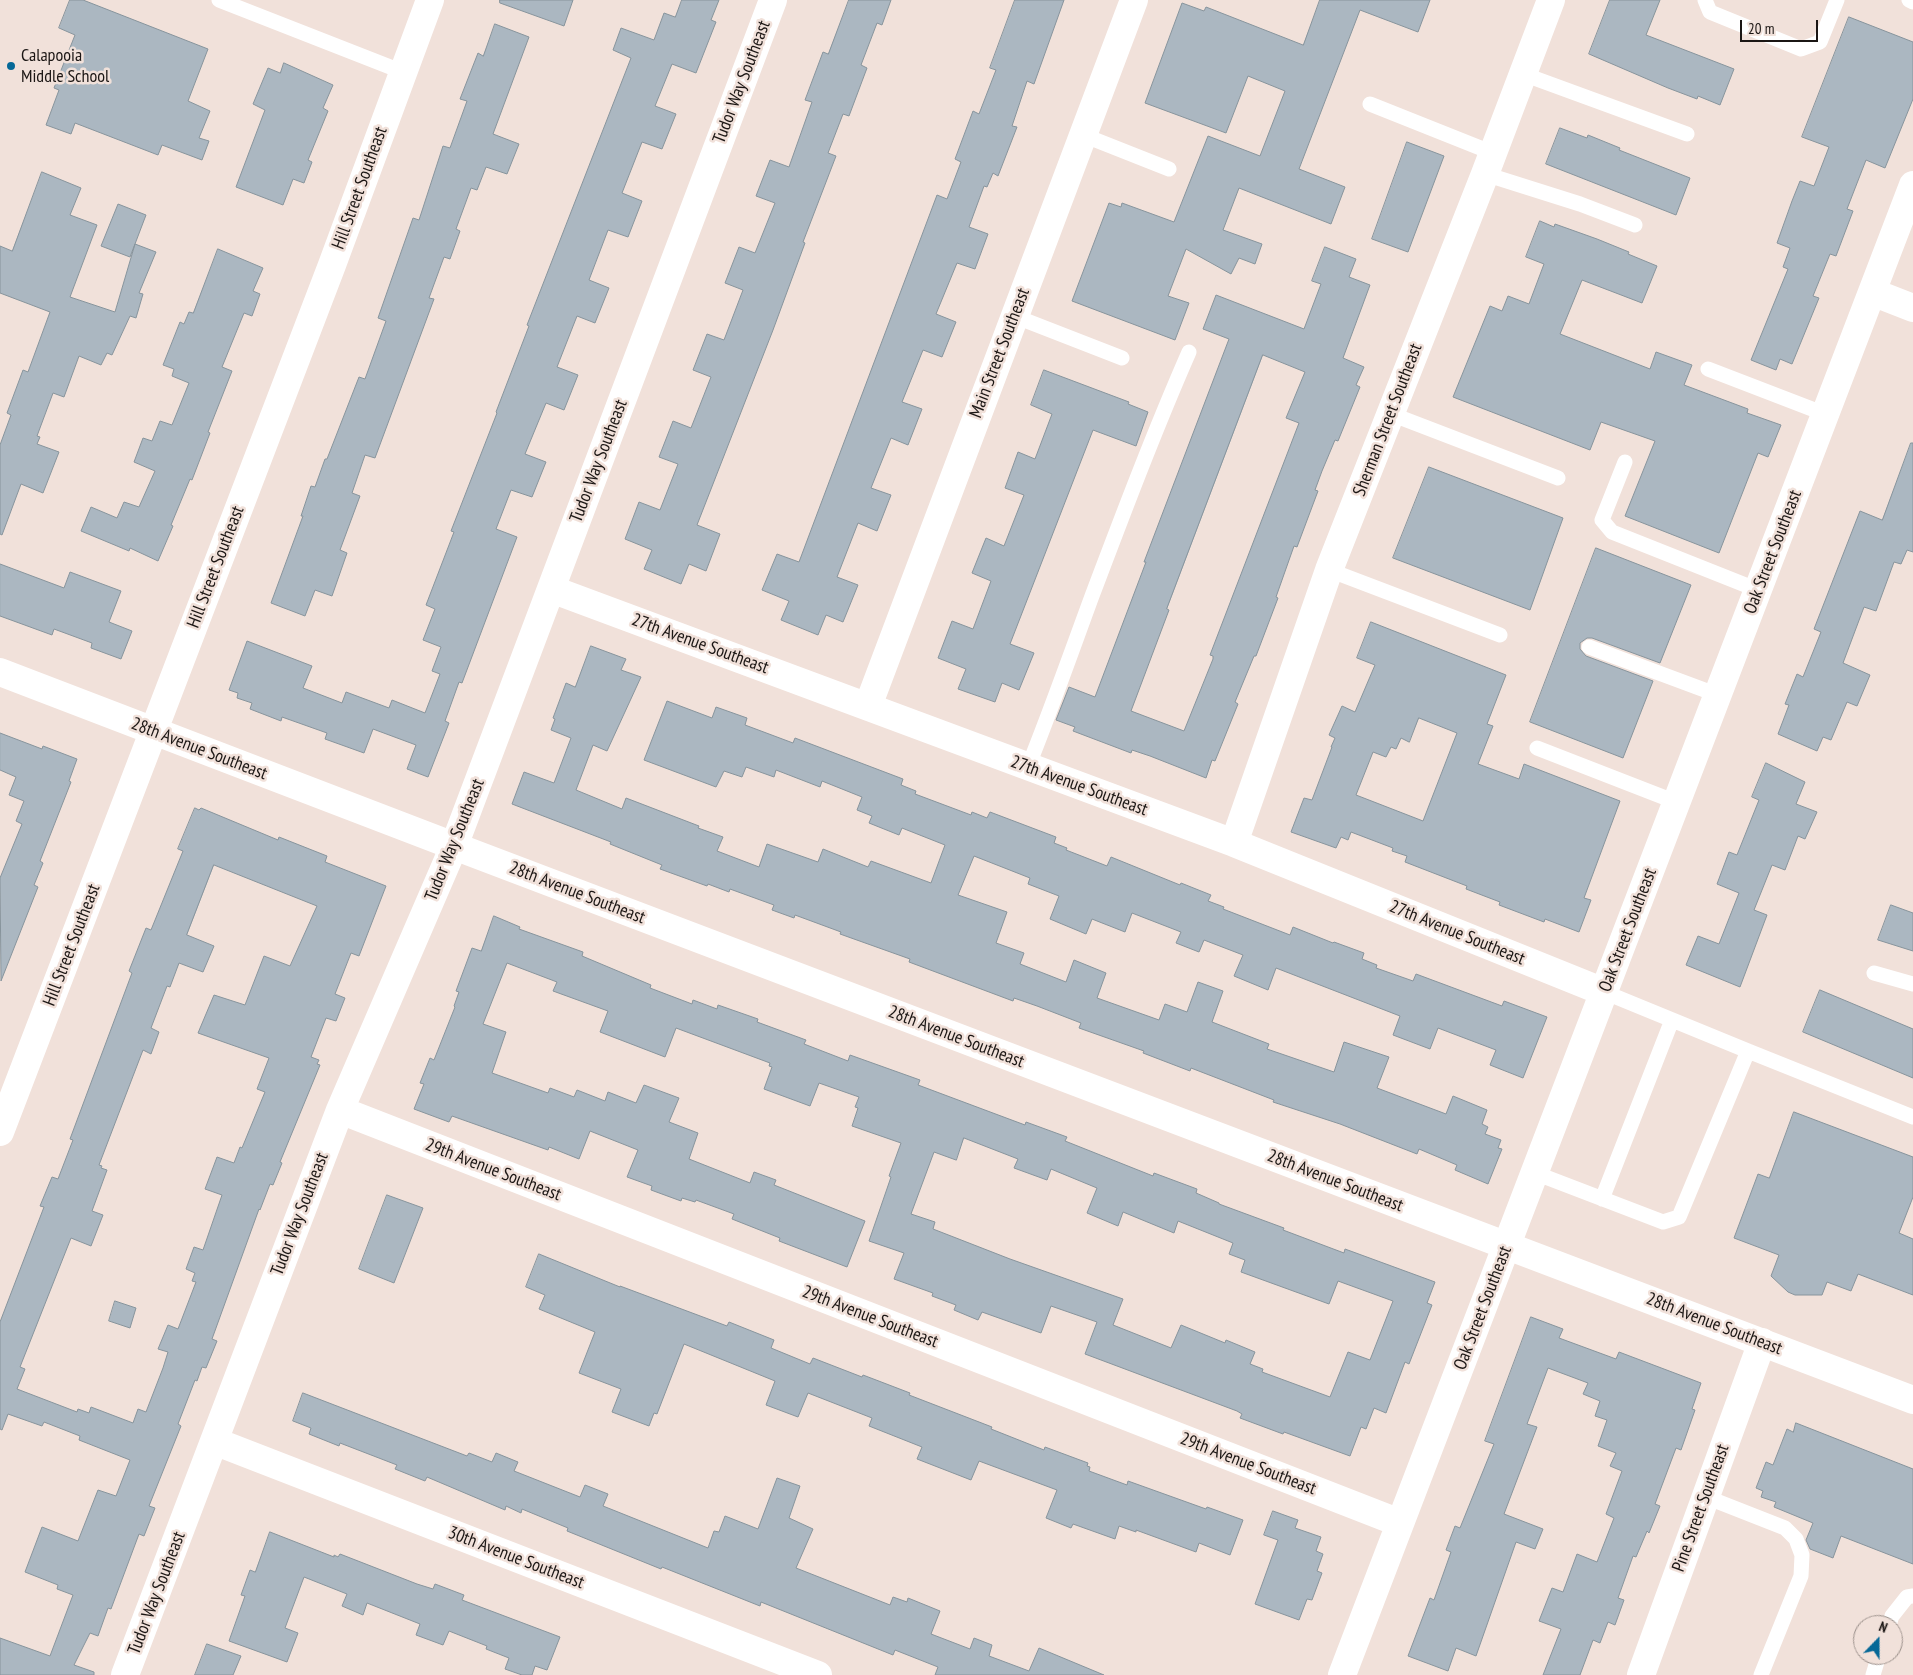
<!DOCTYPE html>
<style>
body{margin:0}
#map{position:relative;width:1913px;height:1675px;overflow:hidden;background:#f1e1da;font-family:"PT Sans Narrow",sans-serif}
canvas{display:block}
.north{position:absolute;left:1853px;top:1615px;width:50px;height:50px;box-sizing:border-box;background:#f1e1da;border:1px solid #9b908b;border-radius:50%;rotate:22deg;font-size:14px;font-weight:700;line-height:20px;text-align:center;color:#1b1614}
.north::after{content:'';display:block;margin:auto;width:18px;height:22px;background:#056897;clip-path:polygon(50% 0,100% 100%,50% 72%,0 100%)}
.scale{position:absolute;left:1740px;top:20px;width:78px;height:22px;box-sizing:border-box;border:2px solid #1b1614;border-top:0;padding-left:6px;font-size:15px;line-height:18px;white-space:nowrap;color:#1b1614;-webkit-text-stroke:4px #f1e1da;paint-order:stroke}
</style>
<div id="map">
<canvas width="1913" height="1675"></canvas>
<div class="north">N</div>
<div class="scale">20 m</div>
</div>
<script>
const ctx = document.querySelector('canvas').getContext('2d');
ctx.lineJoin = 'round';
function fillPath(path, color) {
  ctx.fillStyle = color;
  ctx.fill(path, 'evenodd');
}
function trace(path, color, width, dash) {
  ctx.strokeStyle = color;
  ctx.lineWidth = width;
  ctx.lineCap = dash ? 'butt' : 'round';
  ctx.setLineDash(dash || []);
  ctx.stroke(path);
}
function write(font, color, halo, rows, align = 'center') {
  ctx.font = font + ' "PT Sans Narrow",sans-serif';
  ctx.lineWidth = 5;
  ctx.setLineDash([]);
  ctx.textBaseline = 'middle';
  ctx.strokeStyle = halo;
  ctx.fillStyle = color;
  for (const [text, x, y, turn = 0] of rows) {
    ctx.save();
    ctx.translate(x, y);
    ctx.rotate((+turn || 0) * Math.PI / 180);
    ctx.textAlign = isNaN(turn) ? turn : align;
    if (halo) ctx.strokeText(text, 0, 0);
    ctx.fillText(text, 0, 0);
    ctx.restore();
  }
}
const building = new Path2D(`
 M70,0h13l125,49 -20,52 22,10 -11,27 10,3 -7,19 -40,-15 -4,10 -83,-32 -4,11 -25,-9 13,-35 -5,-2 21,-53 -16,-7z
 M500,0h73l-9,26 -64,-23z
 M682,0h37l-8,20 5,2 -20,51 -24,-9 -17,42 21,8 -14,35 -20,-7 -20,51 20,8 -14,36 -20,-7 -19,50 20,8 -14,35 -18,-7 -20,51 21,8 -14,35 -18,-7 -21,51 21,8 -14,35 -21,-7 -15,39 21,8 -55,146 -3,-1 -14,39 4,2 -21,54 -21,-8 9,-24 -43,-16 -9,24 -39,-14 2,-6 -45,-16 -1,4 -31,-12 2,-6 -15,-5 1,-5 -9,-3 18,-49 65,25 -9,22 39,15 4,-11 43,16 3,-8 33,13 15,-39 -8,-3 9,-24 -18,-7 12,-31 -9,-4 28,-73 -3,-1 46,-118 -1,-1 33,-86 -2,-1 104,-267 -18,-8 8,-22 33,12 10,-27 11,4z
 M849,0h42l-9,25 -5,-2 -16,42 6,3 -18,48 -6,-2 -15,39 8,3 -33,86 2,1 -32,87 -76,195 23,9 -14,37 -17,-7 -8,20 -37,-15 8,-19 -27,-11 14,-37 21,8 18,-46 -19,-7 14,-36 18,7 20,-51 -18,-7 14,-36 17,6 19,-50 -18,-7 14,-36 16,6 20,-50 -19,-7 14,-36 19,7 23,-65 -7,-2 18,-48 5,2z
 M1015,0h49l-30,84 -7,-3 -15,45 5,1 -19,49 -5,-3 -6,14 -3,-1 -15,41 19,7 -13,35 -18,-6 -21,51 20,8 -14,35 -19,-7 -21,52 20,7 -14,36 -17,-7 -20,50 20,7 -14,36 -19,-8 -21,54 21,8 -15,37 -17,-7 -8,20 -37,-15 8,-19 -27,-11 15,-36 22,8 138,-367 10,4 14,-37 -6,-3 18,-48 6,3 17,-44 -6,-2z
 M1320,0h110l-12,32 -58,-22 -61,159 46,18 -14,37 -92,-36 -16,42 39,14 -7,20 -16,-6 -8,16 -45,-25 -18,47 21,7 -14,37 -103,-39 37,-98 12,4 1,-4 52,19 34,-86 52,20 25,-65 -37,-15 -22,57 -81,-30 37,-100 22,8 2,-4 97,38z
 M1610,0h50l-14,35 88,34 -14,36 -22,-9 -1,3 -29,-11 -79,-34z
 M1849,17l64,25v57l-28,69 -19,-8 -19,49 6,2 -17,45 -6,-2 -17,42 6,2 -27,66 -12,-5 -4,11 -25,-10 37,-91 -5,-2 7,-19 -13,-5 15,-42 8,-20 14,5 15,-39 -27,-10z
 M495,24l34,13 -36,97 26,10 -12,30 -21,-7 -9,23 -6,-2 -15,41 4,2 -10,28 -6,-2 -15,41 5,1 -59,159 -10,-3 -13,38 8,3 -20,54 7,3 -15,43 -17,-6 -10,26 -34,-13 32,-87h-2l10,-30 4,1 10,-28h2l32,-82 6,2 21,-58 -8,-3 35,-100 6,2 24,-74 7,2 17,-47 -7,-2 18,-46 5,3z
 M284,63l49,22 -10,23 5,3 -20,49 4,2 -8,21 -11,-4 -10,26 -47,-18 29,-77 -12,-6 15,-36 12,5z
 M1560,128l27,10 1,-3 32,13 -1,2 71,28 -14,37 -130,-51z
 M1407,142l37,14 -36,96 -36,-13z
 M42,172l39,16 -11,27 27,10 -27,72 45,15 20,-68 -5,13 -29,-11 17,-42 28,11 -11,29 21,8 -17,41 4,1 -7,24 -6,-2 -18,39 -5,-2 -6,12 -22,-9 -15,41 -11,-4 -16,43 3,1 -3,7 22,8 -16,41 -22,-9 -19,51 -2,-1v-89l11,-30 -4,-2 16,-43 5,2 22,-60 -50,-19v-47l12,5z
 M1540,221l14,6 1,-3 42,15 32,13 -1,2 29,12 -15,37 -60,-23 -22,54 90,35 6,-17 36,13 -8,20 64,24 -1,4 34,12 -13,32 -10,-4 -39,100 -94,-37 30,-75 -54,-19 -11,28 -137,-53 37,-91 12,5 6,-15 21,8 15,-40 -18,-7z
 M1325,247l31,12 -7,18 21,8 -27,73 21,9 -8,18 4,2 -22,54 -3,-1 -13,31 -7,19 3,1 -21,56 -3,-1 -18,51 2,1 -22,58h-2l-19,46 3,2 -23,57 -3,-1 -6,18 -56,-22 -18,-6 -1,3 -58,-22 2,-4 -19,-7 13,-33 26,10 51,-135h-2l85,-223 -26,-10 13,-34 88,34 17,-45 -9,-3zM1263,355l42,17 -19,46 13,5 -89,232 3,1v3l-29,72 -53,-20 38,-101 -2,-1z
 M218,249l45,19 -10,23 7,3 -8,22 -8,-3 -22,54 10,4 -24,61 2,1 -18,47 -2,-1 -19,46 2,1 -15,35 -28,-13 -1,3 -48,-20 10,-24 26,11 7,-16 15,5 16,-36 -21,-9 9,-24 9,3 8,-20 12,4 17,-42 -17,-7 2,-7 -11,-4 17,-43 4,2 5,-12 4,1z
 M1044,370l85,32 -1,2 20,8 -12,34 -43,-16 -83,214 24,9 -15,37 -17,-7 -7,19 -37,-13 8,-20 -28,-11 14,-37 21,8 18,-48 -19,-8 14,-35 18,8 20,-51 -19,-7 13,-36 17,7 17,-45 -21,-9z
 M1911,443h2v109l-6,-2 -6,14 -7,-2 -18,49 -12,-4 -21,56 27,12 -13,31 -10,-4 -16,38 -8,-3 -6,14 -39,-17 11,-29 -4,-1 12,-30 6,3 18,-45 -7,-3 46,-118 22,9z
 M1429,467l134,51 -33,92 -137,-52z
 M1596,548l95,37 -31,78 -68,-25h-5l-7,5v6l6,7 67,25 -30,77 -93,-36z
 M0,564l64,24 6,-16 51,19 -12,31 23,9 -11,28 -30,-11 1,-5 -38,-14 -2,6 -52,-19z
 M1371,622l135,53 -19,49 6,2 -15,38 41,15 5,-15 96,37 -36,97 7,2 -12,32 -34,-13 -1,3 -45,-17 1,-3 -34,-13 1,-3 -62,-24 2,-6 -15,-5 1,-3 -42,-16 -3,8 -7,-3 -5,11 -45,-16 13,-34 8,2 20,-53h-1l4,-9 -6,-3 13,-29 13,6 20,-47 -18,-7zM1419,718l38,15 -34,88 -67,-26 17,-43 13,5 5,-10 5,2 5,-11 8,4z
 M591,646l35,13 -5,11 20,7 -34,74 -14,-6 -17,45 46,19 4,-11 73,28 -1,2 25,9 -6,14 42,16 8,-23 51,18 5,-13 45,18 3,-6 60,22 14,-38 -43,-17 -3,7 -30,-12 3,-7 -15,-6 5,-13 -40,-16 -2,6 -44,-17 -2,7 -28,-10 -4,10 -18,-6 -8,16 -72,-27 23,-59 45,17 4,-11 31,11 -2,7 48,18 2,-5 108,41 -2,6 15,6 -1,3 56,21 1,-3 15,6 3,-6 66,25 -2,6 13,5 -1,2 41,16 4,-9 69,28 1,-2 30,12 -3,6 16,6 -1,2 67,26 3,-8 40,16 1,-1 30,11 -2,6 15,6 -1,3 37,13 3,-7 86,32 2,-5 43,16 -24,61 -33,-13 6,-15 -58,-22 -8,21 -37,-14 7,-19 -124,-48 -8,22 -34,-14 9,-21 -39,-15 -5,12 -23,-9 5,-11 -49,-19 -7,19 -33,-13 -6,15 -36,-15 9,-23 -31,-12 2,-6 -56,-22 -16,39 49,17 -11,31 28,10 -4,11 46,18 8,-22 32,13 -9,25 62,22 6,-16 22,8 11,-30 25,9 -11,31 57,22 -2,5 67,23 10,-30 45,15 -12,31 69,26 7,-18 34,14 -5,14 6,3 -3,7 16,6 -3,8 4,1 -14,35 -33,-14 2,-5 -38,-16 -2,5 -77,-30 -67,-22 1,-2 -83,-32 -1,3 -47,-18 1,-2 -65,-23 2,-5 -44,-17 -23,-8 -1,3 -104,-39 1,-3 -70,-25 1,-2 -46,-17 -1,3 -22,-8 2,-5 -44,-16 -1,3 -21,-8 -1,2 -47,-17 2,-4 -52,-21 1,-2 -99,-38 12,-32 30,11 17,-45 -20,-8 4,-11 -2,-1 13,-35 9,4z
 M0,733l42,16 1,-3 34,13 -8,22 2,1 -31,79 3,2 -9,22 4,2 -37,94 -1,-103 22,-54 -6,-3 8,-20 -15,-6 7,-18 -16,-7z
 M1766,763l39,19 -9,22 21,8 -12,27 -7,-3 -13,34 -13,-5 -18,45 13,5 -27,72 -54,-22 12,-29 21,8 20,-51 -22,-9 12,-32 8,3 22,-55 -7,-3z
 M195,808l4,2 2,-2 77,32 1,-3 48,19 -2,6 61,24 -27,70 -8,-3 -16,41 10,4 -9,23 -10,-3 -15,39 8,3 -2,4 3,1 -40,97 2,1 -9,22 -3,-1 -10,26 -1,-1 -47,130 5,2 -11,27 -4,-1 -5,14 -2,-1 -17,44 3,2 -32,80 6,2 -11,28 -5,-2 -28,75 -3,-1 -10,28 -8,-3 -16,32 20,7v3h-94v-37l50,18 23,-61 -16,-6 1,-4 -33,-13 17,-45 36,14 20,-51 18,6 14,-36 -51,-20 1,-4 -36,-14 -2,4 -34,-12 -6,16 -2,-1v-107l44,-115 -4,-1 12,-29 6,2 15,-39 -3,-1 62,-166 -3,-2 17,-43 5,2 32,-79 -5,-2zM214,865l103,41 -27,60 -26,-10 -19,49 -31,-10 -16,38 71,25 -12,31 8,3 -23,56 -2,-1 -6,16 -17,-6 -12,32 17,6 -19,55 -9,-3 -8,22 9,4 -3,8 4,1 -18,47 -10,-4 -10,24 10,3 -5,16 -17,44 -8,-3 -5,14 -42,-16 -2,6 -11,-4 -1,3 -60,-23 8,-20 -5,-2 51,-129 20,8 12,-31 -11,-4 15,-41 -6,-2 1,-2 -3,-1 44,-115 8,4 8,-22 -8,-4 16,-42 3,1 9,-24 24,9 11,-26 -27,-11z
 M1891,905l22,8v38l-35,-11z
 M494,916l26,11 -1,2 64,23 -1,4 69,29 -1,3 42,16 1,-4 24,9 1,-4 40,14 -1,3 49,18 -2,4 44,17 2,-6 70,25 -2,5 107,40 1,-3 41,15 -2,4 88,35 1,-3 43,16 -1,4 23,10v1l65,24 -1,2 61,23 1,-4 90,33 -8,21 5,2 -23,59 -4,-2 -19,51 -12,-5 -8,21 -5,-2 -11,29 -66,-24 -1,2 -43,-16 2,-4 -5,-3 -152,-57 12,-32 -46,-16 -10,27 -59,-21 -4,8 -24,-10 2,-5 -24,-9 1,-3 -39,-14 10,-26 -35,-12 22,-64 -2,-1 12,-33 -49,-17 6,-18 -3,-1 4,-10 -40,-14 -9,23 -46,-17 8,-22 -3,-1 1,-3 -94,-35 -11,29 -65,-25 8,-21 -55,-20 4,-9 -50,-19 -24,61 23,8 -14,41 56,20 2,-5 24,9 3,-7 28,11 3,-9 28,11 8,-18 35,13 -10,24 29,11 -9,26 61,24 4,-11 22,8 -2,5 91,36 -18,46 -68,-26 1,-3 -48,-19 2,-5 -38,-14 -1,2 -13,-4 -1,3 -30,-11 1,-4 -25,-9 11,-27 -48,-19 -11,28 -30,-12 -1,3 -96,-34 -3,6 -35,-13 10,-25 -4,-1 10,-25 4,2 21,-53 -1,-1 5,-14 -3,-1 16,-43 9,3zM964,1138l54,21 -4,9 33,12 4,-11 46,19 -10,25 31,13 5,-14 51,21 4,-12 55,22 -4,11 16,6 -4,12 88,32 9,-23 55,20 -23,59 -22,-8 -18,45 -68,-25 1,-3 -13,-5 5,-12 -29,-12 -1,3 -44,-18 -10,23 -58,-23 10,-26 -113,-40 -77,-30 2,-7 -24,-8 23,-62 22,8z
 M1820,990l93,39v49l-110,-46z
 M1794,1112l119,45v40l-14,36 14,6v56l-55,-21 -7,17 -24,-9 -5,13h-27l-7,-3 -17,-16 8,-21 -45,-17 24,-64 11,4z
 M387,1195l36,13 -29,75 -35,-14z
 M539,1254l81,33v-1l107,40 2,-4 45,18 -3,8 39,16 3,-6 49,19 1,-2 47,18 -1,2 83,32 -1,2 53,21 1,-3 43,16 -1,3 3,1 -1,4 38,14 1,-4 78,28 1,-2 36,13 -13,35 -31,-12 -3,9 -60,-22v2l-17,-6 -4,13 -42,-15 -2,4 -25,-10 11,-28 -78,-29 -8,19 -54,-21 5,-12 -53,-21 3,-8 -64,-25 -10,24 -32,-12 9,-24 -91,-37 -27,70 -3,-1 -5,13 -37,-14 9,-23 -42,-16 16,-41 -56,-23 6,-14 -19,-8z
 M115,1301l21,7 -6,20 -21,-7z
 M1531,1317l32,12 -4,9 57,21 3,-7 82,31 -9,26 3,1 -14,40 -5,-2 -21,56 5,2 -11,27 -2,-2 -11,26 -3,-1 -15,42 6,2 -9,25 -7,-3 -8,21 -7,-3 -13,35h-37l18,-46 -22,-8 13,-33 11,4 14,-38 20,8 17,-44 -8,-4 16,-43 -12,-5 6,-13 -18,-7 9,-26 -12,-4 5,-15 -17,-7 5,-11 -40,-15 -21,56 10,3 -33,87 39,15 -8,20 -19,-7 -40,114 -20,-8 -8,23 -40,-15 22,-58 4,2 17,-48 -5,-2 9,-24 5,2 34,-84 -9,-3z
 M303,1393l164,63 2,-3 23,9 4,-9 22,9 -4,9 66,26 5,-12 23,9 -5,12 105,42 6,-17 5,1 6,-16 33,13 19,-51 23,8 -11,32 24,11 -17,39 94,37 3,-8 14,5 1,-4 32,13 -9,23 39,15 4,-11 18,7 -3,11 40,15 10,-23 65,27h-169l3,-8 -43,-17 -2,5 -132,-53 -1,4 -98,-39 -1,2 -94,-38 1,-3 -46,-19 -1,4 -15,-7 -1,4 -78,-33 -2,4 -30,-12 2,-4 -57,-22 -1,3 -30,-12 2,-6 -18,-7z
 M1796,1423l117,46v95l-72,-28 -8,22 -23,-9 -4,-9 7,-17 -39,-16 2,-5 -15,-5 2,-6 -7,-3 10,-26 7,3 14,-36 6,3z
 M1273,1511l25,9 -3,8 26,9 -5,14 7,3 -6,17 5,2 -10,27 -5,-1 -8,21 -44,-16 23,-64 -14,-5z
 M270,1532l64,25v-2l4,2 2,-3 77,30 16,5 2,-5 29,11 -2,5 98,37 -13,33 -12,-4 -3,9h-10l-17,-6 4,-11 -23,-9 1,-3 -38,-15 -6,14 -27,-10 4,-11 -53,-21 -4,12 -21,-9 5,-12 -43,-17 -19,51 13,5 -11,29 -58,-21 16,-45 -4,-1 9,-25 5,2z
 M207,1644l34,12 -8,19h-38z`);
fillPath(building, '#abb7c1');
trace(building, '#87949c', 1);
trace(new Path2D(`
 M219,0l184,72
 M1705,0l5,12 91,37 19,-7 17,-42
 M1909,0l4,2
 M1523,74l164,60
 M1370,104l123,49
 M1083,135l86,34
 M1485,174l95,30 55,21
 M1014,316l108,42
 M1708,369l117,45
 M1391,414l167,64
 M1625,462l-23,58 10,12 146,58
 M1329,570l171,65
 M1589,647l129,48
 M1537,748l139,54
 M1028,767c23,-57 43,-114 64,-171 31,-82 62,-164 97,-244
 M1874,973l39,11
 M1748,1051l165,66
 M1535,1173l128,49 16,-5 69,-166 -144,-59
 M1602,1199l70,-179
 M1706,1497l79,31 11,11 6,16 -1,21 -40,99
 M1889,1625l3,-9 15,-19 6,-1
 M1873,1675l6,-20`), '#fff', 15);
trace(new Path2D(`
 M1872,292l41,16
 M551,589l683,254 370,149
 M868,706l266,-706
 M1234,843l95,-273 156,-396 66,-174
 M340,1110l1060,413
 M214,1441l604,234
 M125,1675l215,-565 114,-264 319,-846
 M1342,1675l571,-1490
 M1641,1675l121,-333`), '#fff', 28);
trace(new Path2D(`
 M0,672l454,174 1459,554
 M0,1132l332,-867 98,-265`), '#fff', 28);
for (const [x, y, r, color] of [
 [11,66,5,"#056897"]
]) {
  const dot = new Path2D();
  dot.arc(x, y, r, 0, 2 * Math.PI);
  ctx.fillStyle = color;
  ctx.fill(dot);
  trace(dot, '#f1e1da', 2);
}
write('18px', '#1b1614', '#f1e1da', [
 ["Calapooia",21,56],
 ["Middle School",21,77]
], 'left');
write('18px', '#1b1614', '#f1e1da', [
 ["Tudor Way Southeast",742,82,-69],
 ["Hill Street Southeast",360,188,-70],
 ["Main Street Southeast",1000,353,-69],
 ["Sherman Street Southeast",1388,420,-69],
 ["Tudor Way Southeast",599,461,-69],
 ["Oak Street Southeast",1773,552,-69],
 ["Hill Street Southeast",216,567,-69],
 ["27th Avenue Southeast",700,644,20],
 ["28th Avenue Southeast",199,749,21],
 ["27th Avenue Southeast",1079,786,20],
 ["Tudor Way Southeast",455,840,-68],
 ["28th Avenue Southeast",577,893,21],
 ["Oak Street Southeast",1628,930,-69],
 ["27th Avenue Southeast",1457,933,22],
 ["Hill Street Southeast",72,945,-69],
 ["28th Avenue Southeast",956,1037,21],
 ["29th Avenue Southeast",493,1170,21],
 ["28th Avenue Southeast",1335,1181,21],
 ["Tudor Way Southeast",300,1214,-69],
 ["Oak Street Southeast",1483,1308,-69],
 ["29th Avenue Southeast",870,1317,21],
 ["28th Avenue Southeast",1714,1324,21],
 ["29th Avenue Southeast",1248,1464,21],
 ["Pine Street Southeast",1701,1508,-70],
 ["30th Avenue Southeast",516,1558,21],
 ["Tudor Way Southeast",157,1593,-69]
]);
</script>
